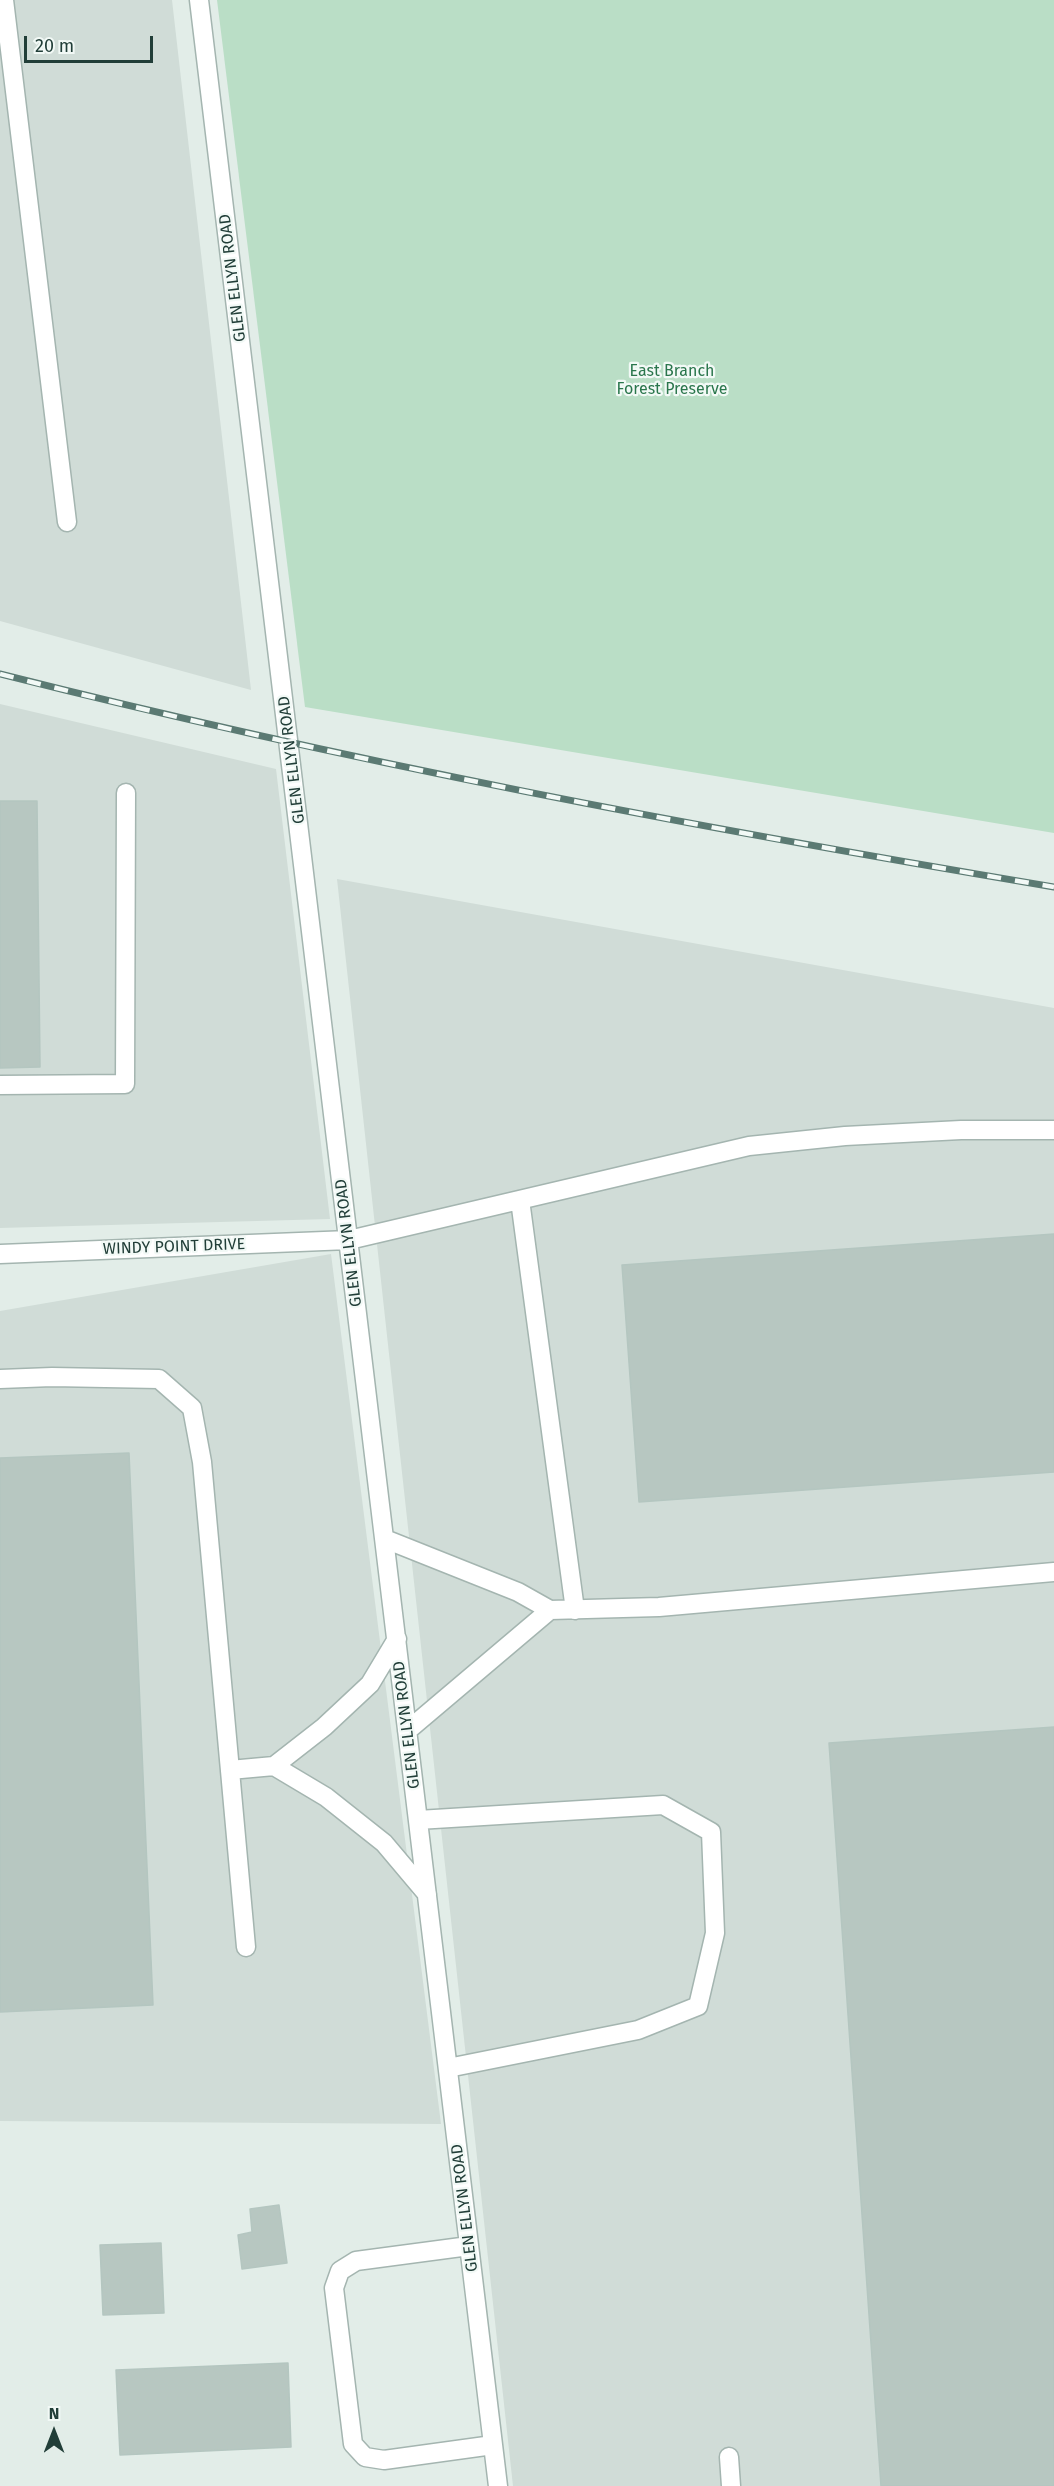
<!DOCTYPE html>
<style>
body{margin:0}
#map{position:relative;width:1054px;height:2486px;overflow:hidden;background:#e2ede8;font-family:"Fira Sans",sans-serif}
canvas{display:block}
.north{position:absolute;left:24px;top:2402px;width:60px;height:60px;-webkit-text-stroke:4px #f2f9f6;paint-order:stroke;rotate:0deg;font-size:16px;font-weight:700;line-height:24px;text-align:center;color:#213e38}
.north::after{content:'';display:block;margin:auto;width:21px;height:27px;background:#213e38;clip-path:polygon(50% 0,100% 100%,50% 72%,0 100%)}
.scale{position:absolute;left:24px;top:36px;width:129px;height:27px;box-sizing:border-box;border:3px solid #213e38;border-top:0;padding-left:8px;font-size:18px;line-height:21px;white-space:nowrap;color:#213e38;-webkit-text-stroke:4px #f2f9f6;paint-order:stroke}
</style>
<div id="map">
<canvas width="1054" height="2486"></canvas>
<div class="north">N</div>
<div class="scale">20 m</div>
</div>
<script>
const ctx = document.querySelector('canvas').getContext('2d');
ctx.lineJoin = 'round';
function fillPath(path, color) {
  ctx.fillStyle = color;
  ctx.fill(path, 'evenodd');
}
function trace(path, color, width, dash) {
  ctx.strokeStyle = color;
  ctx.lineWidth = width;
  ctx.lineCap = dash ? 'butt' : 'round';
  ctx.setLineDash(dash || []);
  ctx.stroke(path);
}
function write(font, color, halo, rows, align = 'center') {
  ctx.font = font + ' "Fira Sans",sans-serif';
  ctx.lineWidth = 4.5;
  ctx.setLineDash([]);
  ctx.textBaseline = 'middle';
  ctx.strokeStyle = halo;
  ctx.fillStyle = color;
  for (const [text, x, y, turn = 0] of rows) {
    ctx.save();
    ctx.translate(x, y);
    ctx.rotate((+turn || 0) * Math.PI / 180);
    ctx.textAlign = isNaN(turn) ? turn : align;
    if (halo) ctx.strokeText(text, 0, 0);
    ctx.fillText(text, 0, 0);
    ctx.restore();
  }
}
fillPath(new Path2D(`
 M0,0h172l79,690 -251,-69z
 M0,704l276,65 54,450 -330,9z
 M337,879l717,129v1478h-541z
 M331,1254l110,870 -441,-3v-810z`), '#d0dcd7');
fillPath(new Path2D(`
 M217,0h837v833l-749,-126z`), '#badec6');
const building = new Path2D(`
 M0,801h37l3,266 -40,1z
 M1054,1234v238l-415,30 -17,-237z
 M129,1453l24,552 -153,7v-554z
 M1054,1727v759h-173l-52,-743z
 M279,2205l8,58 -45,6 -4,-34 14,-3 -2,-23z
 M161,2243l3,70 -61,2 -3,-70z
 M288,2363l3,84 -171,8 -4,-85z`);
fillPath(building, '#b7c7c1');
trace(building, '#b4c6c0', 1.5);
const minor = new Path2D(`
 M4,0l63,522
 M199,0l299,2486
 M0,1085l125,-1 1,-291
 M520,1200l55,410
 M0,1254l349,-14 400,-94 96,-10 116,-6h93
 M0,1379l52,-2 107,2 33,29 10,54 44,485
 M385,1539l133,53 32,18 -143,121
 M550,1610l109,-3 395,-35
 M274,1766l52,31 58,46 43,51
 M230,1770l44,-4 50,-39 46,-43 27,-45
 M418,1820l245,-15 48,27 4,101 -17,73 -60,24 -190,38
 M469,2246l-113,15 -16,10 -6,17 19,156 12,13 19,3 109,-15
 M729,2457l2,29`);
trace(minor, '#a4b5b0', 21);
trace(minor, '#fff', 18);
const rail = new Path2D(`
 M0,674c348,88 700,154 1054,213`);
trace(rail, '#5b7a73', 7);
trace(rail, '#f2f9f6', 4.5, [14]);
write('16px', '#213e38', '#f2f9f6', [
 ["GLEN ELLYN ROAD",233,278,-97],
 ["GLEN ELLYN ROAD",292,760,-97],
 ["GLEN ELLYN ROAD",349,1243,-97],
 ["WINDY POINT DRIVE",174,1247,-2],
 ["GLEN ELLYN ROAD",407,1725,-97],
 ["GLEN ELLYN ROAD",465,2208,-97]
]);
write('16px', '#2a764c', '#f2f9f6', [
 ["East Branch",672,372],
 ["Forest Preserve",672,390]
]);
</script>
